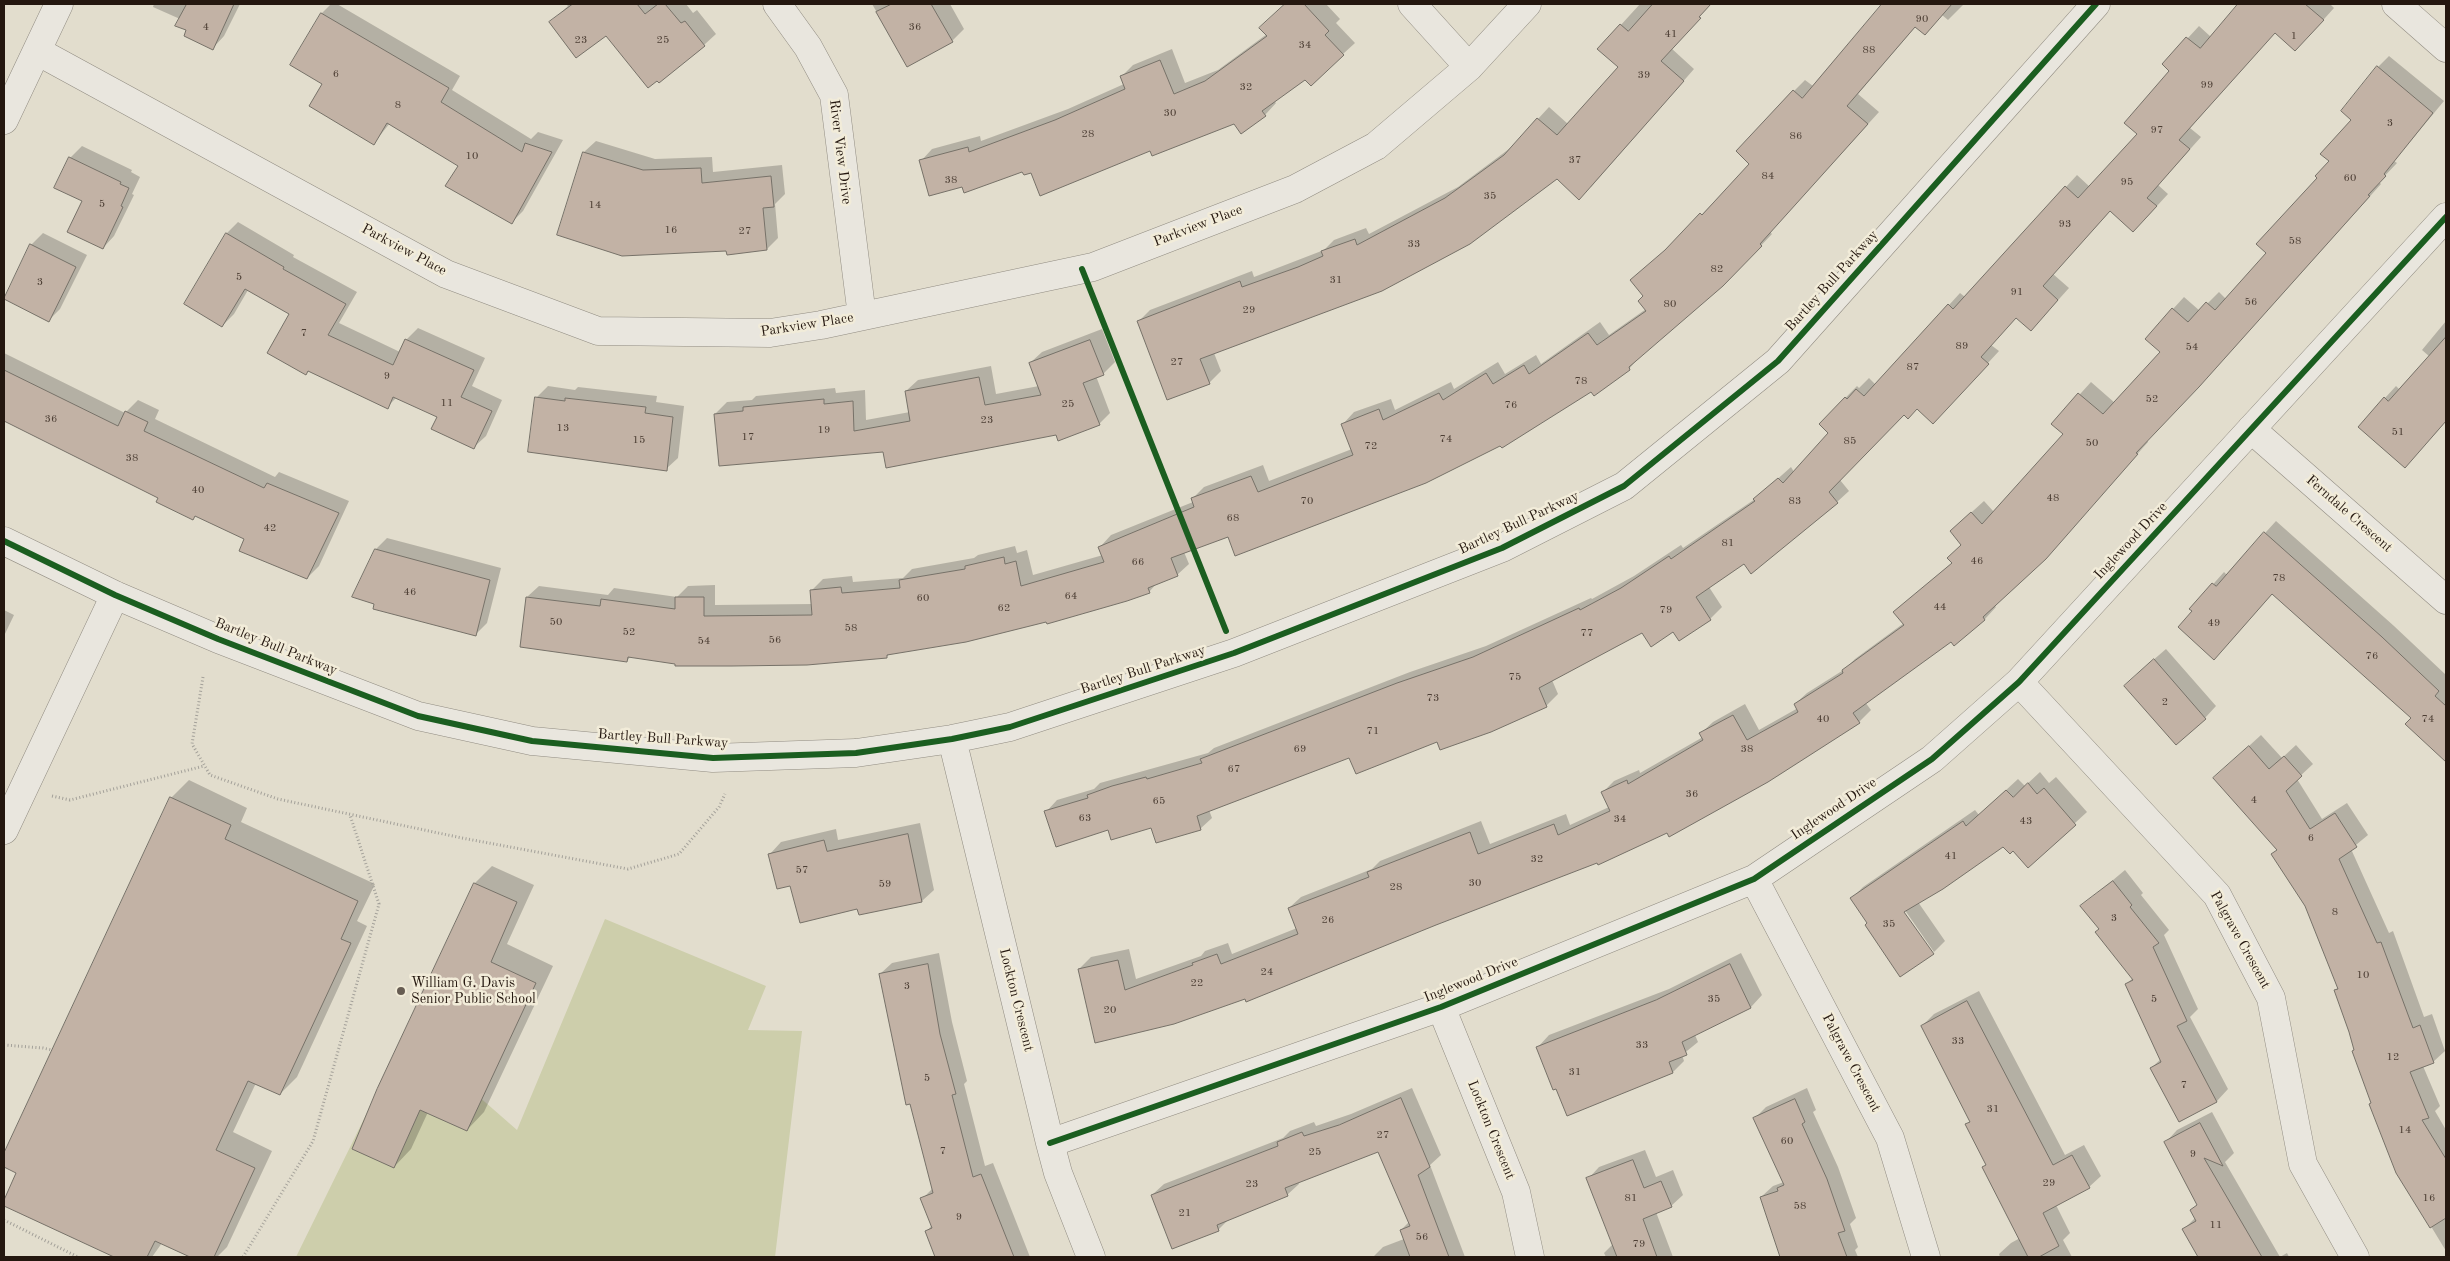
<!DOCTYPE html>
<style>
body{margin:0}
#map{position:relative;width:2450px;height:1261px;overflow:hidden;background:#e2ddcd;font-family:"Old Standard TT",serif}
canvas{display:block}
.frame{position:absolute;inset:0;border:5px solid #24170f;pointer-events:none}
</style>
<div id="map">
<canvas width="2450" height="1261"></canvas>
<div class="frame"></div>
</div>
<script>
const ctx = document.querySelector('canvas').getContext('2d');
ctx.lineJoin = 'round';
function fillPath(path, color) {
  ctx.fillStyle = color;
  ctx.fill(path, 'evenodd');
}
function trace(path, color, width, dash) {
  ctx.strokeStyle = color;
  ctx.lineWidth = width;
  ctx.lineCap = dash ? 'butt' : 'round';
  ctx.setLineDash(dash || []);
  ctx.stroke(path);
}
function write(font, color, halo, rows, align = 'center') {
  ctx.font = font + ' "Old Standard TT",serif';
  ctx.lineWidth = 5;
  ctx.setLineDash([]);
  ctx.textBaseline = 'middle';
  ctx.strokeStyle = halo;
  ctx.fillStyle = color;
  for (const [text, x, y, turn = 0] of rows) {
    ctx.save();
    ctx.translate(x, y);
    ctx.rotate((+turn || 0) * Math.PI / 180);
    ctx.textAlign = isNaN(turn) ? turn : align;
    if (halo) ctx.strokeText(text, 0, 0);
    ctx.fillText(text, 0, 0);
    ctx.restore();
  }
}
fillPath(new Path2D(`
 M605,919l161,67 -18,44 54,1 -27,226h-479l91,-185 90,23 40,35z`), '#cdceab');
fillPath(new Path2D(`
 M154,4h86l-16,32 -11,12 -25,-18 -8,-11 -27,-12z
 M331,4h6l123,72 -8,14 79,49 7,-7 25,8 -40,71 -11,11 -53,-57 -69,-42 -16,20 -50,-60 -32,-19 30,-51z
 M566,4h120l7,9 4,-3 19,24 -12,11 -98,-11 -55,-12 17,-16z
 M872,4h78l14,25 -12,12 -44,24z
 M1286,4h40l14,15 -4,4 19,20 -12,11 -69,47 2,2 -11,12 -31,7 -83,28 -119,21 -9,-1 -60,16 -42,-25 11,-12 48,-13 1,5 87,-32 56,-25 -3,-7 12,-12 39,-16 13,34 33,-13 49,-36 5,-18z
 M1640,4h71l-40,44 23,21 -103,118 -34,-9 -343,175 7,18 -12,12 -70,-62 11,-11 102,-39 2,6 70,-27 10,-10 32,-12 3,6 89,-47 55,-41 36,-39 19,17 51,-57 -20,-18z
 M1884,4h80l-16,16 -6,-5 -26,11 -58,68 21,18 -109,120 2,2 -37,39 -95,83 -11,13 -128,76 -317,107 5,12 -12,11 -20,8 -8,9 -259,62 -4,3 -210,6 -45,-7 -4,5 -100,-64 12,-11 69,9 6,-7 63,9 11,-11 27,-1v20l97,-1 -1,-13 12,-12 29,-3 1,6 50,-4 9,-9 62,-11 4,-3 37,-9 2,7 10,-3 6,25 70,-20 -3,-8 11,-12 82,-33 -1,-3 12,-12 59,-22 6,16 83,-32 -9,-25 11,-12 37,-13 4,11 56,-28 3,7 44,-27 7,12 31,-19 5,9 59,-42 9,13 37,-26 -1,-14 30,-53 76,-78 43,-73 11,-11 8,6z
 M2240,4h90l4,4 -27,30 -32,-6 -85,96 11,9 -43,48 10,9 -23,25 -34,-9 -58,64 16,14 -27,30 -26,-1 -25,28 8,6 -54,59 -28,-2 -13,6 -64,66 9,11 -12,11 -128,85 13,20 -12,12 -31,20 -5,-8 -31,1 -91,48 6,14 -12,12 -56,24 -140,26 -141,54 3,8 -12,11 -48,-3 -43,3 -63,-17 11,-12 37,-11 6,-6 108,-30 6,-5 196,-76 76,-26 105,-48 1,1 42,-23 47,-31 2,3 72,-49 36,-32 3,5 36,-39 -10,-9 37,-38 2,2 10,-10 7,7 84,-92 5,4 112,-122 13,12 48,-53 33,-63 -7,-7 35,-38 12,11z
 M2389,56l55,45 -50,60 3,2 -18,19 2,2 -170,189 -64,67 1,2 -91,103 -63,60 2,2 -11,12 -31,25 -3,-4 -86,62 6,8 -12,12 -191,109 -71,30 -352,137 -71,25 -95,-54 12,-12 38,-8 7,30 65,-23 4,-5 23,-8 4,11 65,-26 -8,-20 12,-11 71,-28 8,-8 101,-40 9,23 76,-30 4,11 39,-18 -7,-14 12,-12 25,-11 1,3 63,-36 -2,-4 12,-11 32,-18 14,26 39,-22 -3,-4 12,-11 38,-24 10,-10 49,-36 -9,-11 58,-50 10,-18v-24l21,-19 10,11 71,-78 -12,-10 38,-42 24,21 47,-51 11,-43 11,-12 16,14 19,-19 7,7 42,-46 62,-92 48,-94z
 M596,141l59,18 57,-2 1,15 69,-7 3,29 -10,10 3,34 -11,11 -39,1 -170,-16 26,-82z
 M82,146l50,24 -1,2 9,5 -8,17 2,1 -20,41 -11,12 -33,-90z
 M238,222l56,33 -1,2 64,35 -18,31 61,29 6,-12 12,-12 67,30 -13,28 30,14 -16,36 -12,11 -36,-31 -41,-19 -10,10 -78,-37 -3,4 -15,-61 -43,-23 -14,24 -12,12 -37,-22 42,-71z
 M43,233l44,22 -27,54 -11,11 -18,-75z
 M2446,321v94l-5,9 2,1 -38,42 -20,-69 11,-12 4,4 30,-33 -8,-7z
 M1102,329l13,33 -12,12 -7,2 14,37 -11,11 -42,10 -173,16 -169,-36 12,-12 25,-2 4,-4 79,-8 1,5 29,-3 1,30 44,-8 -4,-21 12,-11 73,-14 5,28 43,-8 -9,-23 12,-11z
 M4,353l121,60 13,-13 21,10 -4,9 120,58 4,-5 70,29 -30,65 -12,12 -62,-39 -239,-118 -2,3z
 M548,386l27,4 3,-3 79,9 -1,6 28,4 -6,52 -12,11 -130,-71z
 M2276,521l118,105 52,49v86l-39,-37 6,-6 -140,-125 -47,53 -35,-37 33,-37 3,3z
 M387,538l114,30 -14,55 -11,11 -100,-85z
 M4,610l10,5 -10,21z
 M2166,649l50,57 -11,12 -68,-44z
 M2261,735l21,23 14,-13 17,19 -16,15 25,40 25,-16 21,32 -17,14 38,84 4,-2 31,86 8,-3 13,37 -12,11 -10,4 17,40 -5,5 11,19v121l-48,-79 -63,-181 3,-4 -32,-82 -28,-56 -52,-82z
 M2040,772l9,11 7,-6 31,35 -59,54 -15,-17 -10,-4 -85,57 27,39 -11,11 -32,-46 -2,1 31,45h2l-32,23 -49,-77 11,-11 112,-77 4,5 39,-36 7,7z
 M189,780l58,28 -6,14 134,62 -18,37 10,5 -70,151 -17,17 -24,-11 -23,49 39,19 -45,96 -10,10h-24l-31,-14 -10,14h-35l-113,-53 14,-32 -14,-6v-10l167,-358z
 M920,823l14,67 -12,11 -62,13 -2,-7 -88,-53 11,-12 55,-13 2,11z
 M492,866l42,19 -27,59 46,22 -69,146 -17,18 -39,-18 -17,37 -17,18 -16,-77 97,-207z
 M2125,870l18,23 -2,2 28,35 -5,5 34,74 -8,8 38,72 -11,12 -38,20 -28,-53 10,-9 -35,-75 7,-6 -33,-50 -18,-22z
 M939,953l13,69 15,59 -3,3 21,82 8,-3 37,94h-94l-9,-26 5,-6 -10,-26 11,-11 -53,-214 12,-11z
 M1741,953l21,42 -11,12 -56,28 3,7 -16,13 2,6 -11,11 -135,-25 11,-12 120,-46z
 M1979,991l86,164 19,-10 17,31 -12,11 -33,18 14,28 -7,7 9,17h-72l-1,-3 12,-11 9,-5 -37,-70 4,-4 -20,-39 4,-4 -49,-95 12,-12z
 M1412,1088l29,67 -11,10 35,92h-92l10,-10 21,-8 -3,-9 8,-8 -30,-72 -81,31 1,3 -12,11 -57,23 -12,12 -66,-35 12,-11 119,-46 7,-7 24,-9 2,4 35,-12z
 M1807,1088l9,22 -3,2 25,55 18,51 -6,6 8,23 -3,3 3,7h-72l-25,-60 12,-11 11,-4 -29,-64 11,-11z
 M2212,1112l22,41 -9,9 55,95 7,-4 2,4h-89l-17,-27 13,-13 -5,-7 7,-6 -32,-62 11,-12z
 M1645,1150l11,27 17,-7 10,25 -12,11 -15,6 17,45h-67l-2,-4 9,-9 -25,-65 11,-12z`), '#0003');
const building = new Path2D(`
 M187,4h47l-21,46 -29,-14 2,-6 -11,-4z
 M573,4h64l8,10 13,-10h7l16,19 4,-2 20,25 -46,37 -2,-2 -9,7 -42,-52 -30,22 -27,-36z
 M892,4h39l22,38 -46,25 -31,-55z
 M1285,4h19l25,27 -4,4 19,20 -33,31 -6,-6 -43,31 4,5 -25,18 -7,-10 -82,32 -2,-5 -110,45 -9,-23 -7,2 -2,-3 -58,21 -2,-6 -33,9 -10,-36 49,-13 1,5 86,-32 70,-31 -5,-13 40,-16 14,34 31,-13 62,-45 -8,-8z
 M1653,4h58l-12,13 2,1 -40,43 23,20 -105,119 -22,-21 -87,65 -88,47 -182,68 10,25 -43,16 -30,-79 103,-40 2,6 56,-20 25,-11 -2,-5 34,-12 2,6 88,-47 59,-43 33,-37 20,17 61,-68 -21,-18 23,-25 8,7z
 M1882,4h70l-27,31 -10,-8 -68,79 21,18 -108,120 2,2 -39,40 -94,81 1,3 -36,26 -3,-4 -89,56 -2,-2 -74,37 -191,73 -7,-19 -57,21 7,18 -30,12 2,5 -23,8 -80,23 -1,-2 -80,20 -79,13v3l-80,7 -75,1h-57v-2l-47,-7 -1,5 -107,-15 6,-50 74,9 1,-7 74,10v-12h29v19l108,-1 -2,-25 31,-3 1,6 58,-5 -1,-8 66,-11v-3l39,-9 1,7 11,-3 5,25 83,-24 -6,-15 96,-40 -3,-9 60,-22 7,16 95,-37 -12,-31 38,-15 4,11 56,-27 4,7 43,-27 7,11 31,-19 5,9 59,-41 9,12 49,-34 -8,-10 5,-5 -13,-16 35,-30 35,-37 2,2 47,-51 -13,-13 57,-61 9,8z
 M2238,4h67l19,16 -29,31 -20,-18 -96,107 11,9 -43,49 10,8 -24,26 -23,-21 -67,75 15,14 -27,31 -15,-13 -35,39 8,7 -56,60 -16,-15 -9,10 -4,-4 -75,77 9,11 -87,71 -7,-10 -48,33 15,23 -32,21 -6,-9 -22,15 -9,-14 -103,55 8,19 -56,25 -51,18 -3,-8 -81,32 -7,-16 -152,58 4,14 -45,13 -5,-15 -40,12 -3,-10 -52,17 -12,-36 44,-13 -1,-3 25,-9 34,-9 1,2 55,-16 -2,-4 197,-76 76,-26 106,-49 1,2 41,-22 48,-32 2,3 84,-58 -2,-2 25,-21 5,5 45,-50 -9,-9 26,-27 2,2 9,-10 8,7 84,-92 5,5 112,-123 13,12 59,-64 -13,-11 45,-52 -7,-7 24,-27 14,11z
 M321,13l128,75 -8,14 81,50 3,-9 27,9 -40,72 -67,-38 13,-20 -71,-43 -13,22 -65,-39 13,-22 -32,-19z
 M2377,66l56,47 -49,61 2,2 -18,19 2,1 -171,191 -63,66 2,1 -92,105 -63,58 2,3 -31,26 -3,-4 -98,71 7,10 -92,59 -99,55 -2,-4 -69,32 -1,-2 -161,62 -190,77 -1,-3 -71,25 -79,19 -17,-74 40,-9 7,30 68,-25 -1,-2 25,-9 4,10 77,-30 -10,-26 81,-31 -2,-5 103,-40 8,22 76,-30 4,11 52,-24 -9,-19 26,-12 1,4 75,-44 -4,-7 34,-18 14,25 51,-28 -4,-8 49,-31 -1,-3 62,-45 -11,-13 59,-49 -5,-5 14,-13 -11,-14 21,-19 11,12 81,-90 -12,-10 27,-31 25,21 57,-62 -15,-13 27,-31 16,14 18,-20 9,8 51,-57 -10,-9 61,-66 -2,-2 14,-15 -9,-7 31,-34 -10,-9z
 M583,152l60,18 58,-2 1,15 69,-7 3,31 -11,1 4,42 -40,5 -1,-4 -104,5 -65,-21z
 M69,157l52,25 -1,2 9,4 -8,18 2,1 -20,42 -36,-17 15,-31 -28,-13z
 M226,233l58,34 -1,2 63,35 -18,31 65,30 12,-26 69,31 -13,27 31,14 -18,38 -43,-20 6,-12 -44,-20 -5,12 -80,-38 -2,4 -39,-22 22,-39 -44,-25 -23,38 -38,-23z
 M30,244l46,23 -27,55 -45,-23z
 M2446,337v84l-41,47 -47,-41 26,-30 4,4z
 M1090,340l14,35 -21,8 17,42 -42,16 -2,-6 -170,33 -3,-16 -164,14 -5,-52 29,-3v-4l81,-8v5l29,-3 1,30 56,-10 -5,-30 74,-14 6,28 56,-10 -12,-32z
 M4,370l114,56 7,-15 23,11 -4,9 120,57 3,-5 72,30 -32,66 -68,-28 5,-12 -49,-23 -2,4 -37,-18 2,-4 -154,-77z
 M535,397l30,4v-3l81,9 -1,6 28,4 -6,54 -139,-19z
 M2264,532l118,105 57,54 -4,5 11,10v56l-41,-38 6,-6 -139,-124 -58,66 -36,-33 14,-16 -3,-2 23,-26 4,3z
 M375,549l115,31 -14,56 -103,-27 1,-5 -22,-7z
 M2154,659l52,60 -30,26 -52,-59z
 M2249,746l20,23 15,-13 18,20 -16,15 24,38 25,-16 22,34 -18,12 38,84 4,-1 32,86 7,-3 14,38 -24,9 19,46 -7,2 24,39v59l-16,10 -34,-55 -27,-69 2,-1 -19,-52 2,-1 -5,-18 -15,-42 4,-1 -33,-83 -34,-52 6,-4 -64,-72z
 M2028,783l9,11 7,-6 32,37 -48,43 -15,-17 -3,3 -7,-7 -60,42 -39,23 30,42 -34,23 -35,-52 2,-2 -17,-25 113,-77 3,5 40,-36 7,7z
 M170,797l61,28 -6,14 133,62 -17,38 10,4 -71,152 -32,-14 -32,69 39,18 -41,89h-24l-35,-16 -8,16h-33l-110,-51v-6l12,-27 -12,-6v-14z
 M908,834l14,68 -63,13 -2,-6 -57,14 -10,-37 -13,3 -9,-35 56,-14 3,11z
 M2113,881l19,24 -2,2 29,36 -6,4 34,74 -10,5 40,76 -38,20 -29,-54 11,-6 -36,-78 8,-4 -38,-48 4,-3 -19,-23z
 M474,883l43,19 -26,60 45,21 -69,148 -47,-21 -26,58 -42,-19 25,-60z
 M928,964l12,70 16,60 -4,1 21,82 8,-3 33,83h-79l-10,-26 7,-3 -12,-30 13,-5 -23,-89 -4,1 -27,-131z
 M1730,964l21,44 -69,34 5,13 -18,7 4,11 -106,43 -11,-27 -3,1 -17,-43 120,-47z
 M1967,1001l86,164 19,-10 18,33 -47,25 16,33 -20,11h-11l-46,-90 4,-2 -21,-41 5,-2 -49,-96z
 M1401,1098l29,69 -12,8 31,82h-39l-10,-27 10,-4 -32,-74 -93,36 3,8 -71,29 2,6 -47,18 -21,-54 127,-49 -1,-4 25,-10 2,4 35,-11z
 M1795,1099l10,23 -3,2 25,55 18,52 -7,2 9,24h-67l-20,-60 18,-6 -1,-3 7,-3 -31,-67z
 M2200,1123l23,43 -19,-8 58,99h-64l-16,-28 14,-8 -6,-11 7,-5 -33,-63z
 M1633,1160l11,28 17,-7 11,26 -29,12 14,38h-40l-31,-79z`);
fillPath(building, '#c2b2a5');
trace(building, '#767168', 1);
const minor = new Path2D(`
 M777,4l31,43 26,48 28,221
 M1412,4l57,63
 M2396,4l50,44
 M37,51l409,223 152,57 172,2 51,-8 272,-58 202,-78 81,-43 93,-79 58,-63
 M4,120l55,-116
 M2251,429l195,171
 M4,541l111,54 103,44 200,77 114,25 181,17 143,-5 96,-14 58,-12 224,-74 268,-105 122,-62 154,-125 318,-357
 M2019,682l198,213 54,103 32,166 52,93
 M952,739l98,404 8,30 33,84
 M4,830l111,-235
 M1754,879l136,259 36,119
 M1441,1007l75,185 14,65
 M1050,1143l391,-136 313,-128 178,-120 87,-77 427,-465`);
trace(minor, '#918c82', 29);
trace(new Path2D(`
 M1093,298l130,326
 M203,677l-11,67 18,31 68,24 184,39 166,31 51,-15 40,-47 6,-13
 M52,796l18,4 134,-34
 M4,1045l39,3 9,2
 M4,1220l74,37
 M243,1257l70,-116 66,-237 -29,-89`), '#a3a099', 3, [1, 2.5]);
trace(minor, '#e9e6de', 28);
trace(new Path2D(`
 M1082,269l144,362
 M4,541l111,54 103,44 200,77 114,25 181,17 143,-5 96,-14 58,-12 224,-74 268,-105 122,-62 154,-125 318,-357
 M1050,1143l391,-136 313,-128 178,-120 87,-77 427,-465`), '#1b5e20', 6);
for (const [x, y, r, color] of [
 [401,991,5,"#665c52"]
]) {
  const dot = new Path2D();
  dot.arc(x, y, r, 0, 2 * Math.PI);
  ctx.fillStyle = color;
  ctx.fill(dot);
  trace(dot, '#f2ecd9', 2);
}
write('11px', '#4c3e34', null, [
 ["90",1922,19],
 ["4",206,27],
 ["36",915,27],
 ["41",1671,34],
 ["1",2294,36],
 ["23",581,40],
 ["25",663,40],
 ["34",1305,45],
 ["88",1869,50],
 ["6",336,74],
 ["39",1644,75],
 ["99",2207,85],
 ["32",1246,87],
 ["8",398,105],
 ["30",1170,113],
 ["3",2390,123],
 ["97",2157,130],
 ["28",1088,134],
 ["86",1796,136],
 ["10",472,156],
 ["37",1575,160],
 ["84",1768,176],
 ["60",2350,178],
 ["38",951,180],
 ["95",2127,182],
 ["35",1490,196],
 ["5",102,204],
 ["14",595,205],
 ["93",2065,224],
 ["16",671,230],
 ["27",745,231],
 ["58",2295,241],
 ["33",1414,244],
 ["82",1717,269],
 ["5",239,277],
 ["31",1336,280],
 ["3",40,282],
 ["91",2017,292],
 ["56",2251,302],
 ["80",1670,304],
 ["29",1249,310],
 ["7",304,333],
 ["89",1962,346],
 ["54",2192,347],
 ["27",1177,362],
 ["87",1913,367],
 ["9",387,376],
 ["78",1581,381],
 ["52",2152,399],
 ["11",447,403],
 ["25",1068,404],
 ["76",1511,405],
 ["36",51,419],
 ["23",987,420],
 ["13",563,428],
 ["19",824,430],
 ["51",2398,432],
 ["17",748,437],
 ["74",1446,439],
 ["15",639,440],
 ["85",1850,441],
 ["50",2092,443],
 ["72",1371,446],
 ["38",132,458],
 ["40",198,490],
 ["48",2053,498],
 ["70",1307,501],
 ["83",1795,501],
 ["68",1233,518],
 ["42",270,528],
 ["81",1728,543],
 ["46",1977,561],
 ["66",1138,562],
 ["78",2279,578],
 ["46",410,592],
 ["64",1071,596],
 ["60",923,598],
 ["44",1940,607],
 ["62",1004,608],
 ["79",1666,610],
 ["50",556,622],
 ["49",2214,623],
 ["58",851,628],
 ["52",629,632],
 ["77",1587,633],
 ["56",775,640],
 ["54",704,641],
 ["76",2372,656],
 ["75",1515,677],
 ["73",1433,698],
 ["2",2165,702],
 ["40",1823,719],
 ["74",2428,719],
 ["71",1373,731],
 ["69",1300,749],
 ["38",1747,749],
 ["67",1234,769],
 ["36",1692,794],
 ["4",2254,800],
 ["65",1159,801],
 ["63",1085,818],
 ["34",1620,819],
 ["43",2026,821],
 ["6",2311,838],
 ["41",1951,856],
 ["32",1537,859],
 ["57",802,870],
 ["30",1475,883],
 ["59",885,884],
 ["28",1396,887],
 ["8",2335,912],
 ["3",2114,918],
 ["26",1328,920],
 ["35",1889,924],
 ["24",1267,972],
 ["10",2363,975],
 ["22",1197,983],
 ["3",907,986],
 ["35",1714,999],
 ["5",2154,999],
 ["20",1110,1010],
 ["33",1958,1041],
 ["33",1642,1045],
 ["12",2393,1057],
 ["31",1575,1072],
 ["5",927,1078],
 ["7",2184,1085],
 ["31",1993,1109],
 ["14",2405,1130],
 ["27",1383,1135],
 ["60",1787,1141],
 ["7",943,1151],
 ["25",1315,1152],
 ["9",2193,1154],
 ["29",2049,1183],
 ["23",1252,1184],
 ["81",1631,1198],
 ["16",2429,1198],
 ["58",1800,1206],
 ["21",1185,1213],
 ["9",959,1217],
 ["11",2216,1225],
 ["56",1422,1237],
 ["79",1639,1244]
]);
write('14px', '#24170f', '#f2ecd9', [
 ["River View Drive",840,152,83],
 ["Parkview Place",1198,226,-21],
 ["Parkview Place",404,250,28],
 ["Bartley Bull Parkway",1832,281,-48],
 ["Parkview Place",807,325,-9],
 ["Ferndale Crescent",2349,514,41],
 ["Bartley Bull Parkway",1519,523,-25],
 ["Inglewood Drive",2131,541,-47],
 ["Bartley Bull Parkway",276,647,22],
 ["Bartley Bull Parkway",1143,670,-18],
 ["Bartley Bull Parkway",663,739,4],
 ["Inglewood Drive",1834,809,-34],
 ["Palgrave Crescent",2240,940,61],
 ["Inglewood Drive",1471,980,-22],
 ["Lockton Crescent",1016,1000,76],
 ["Palgrave Crescent",1851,1063,62],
 ["Lockton Crescent",1491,1130,68]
]);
write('14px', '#24170f', '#f2ecd9', [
 ["William G. Davis",411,983],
 ["Senior Public School",411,999]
], 'left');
</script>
